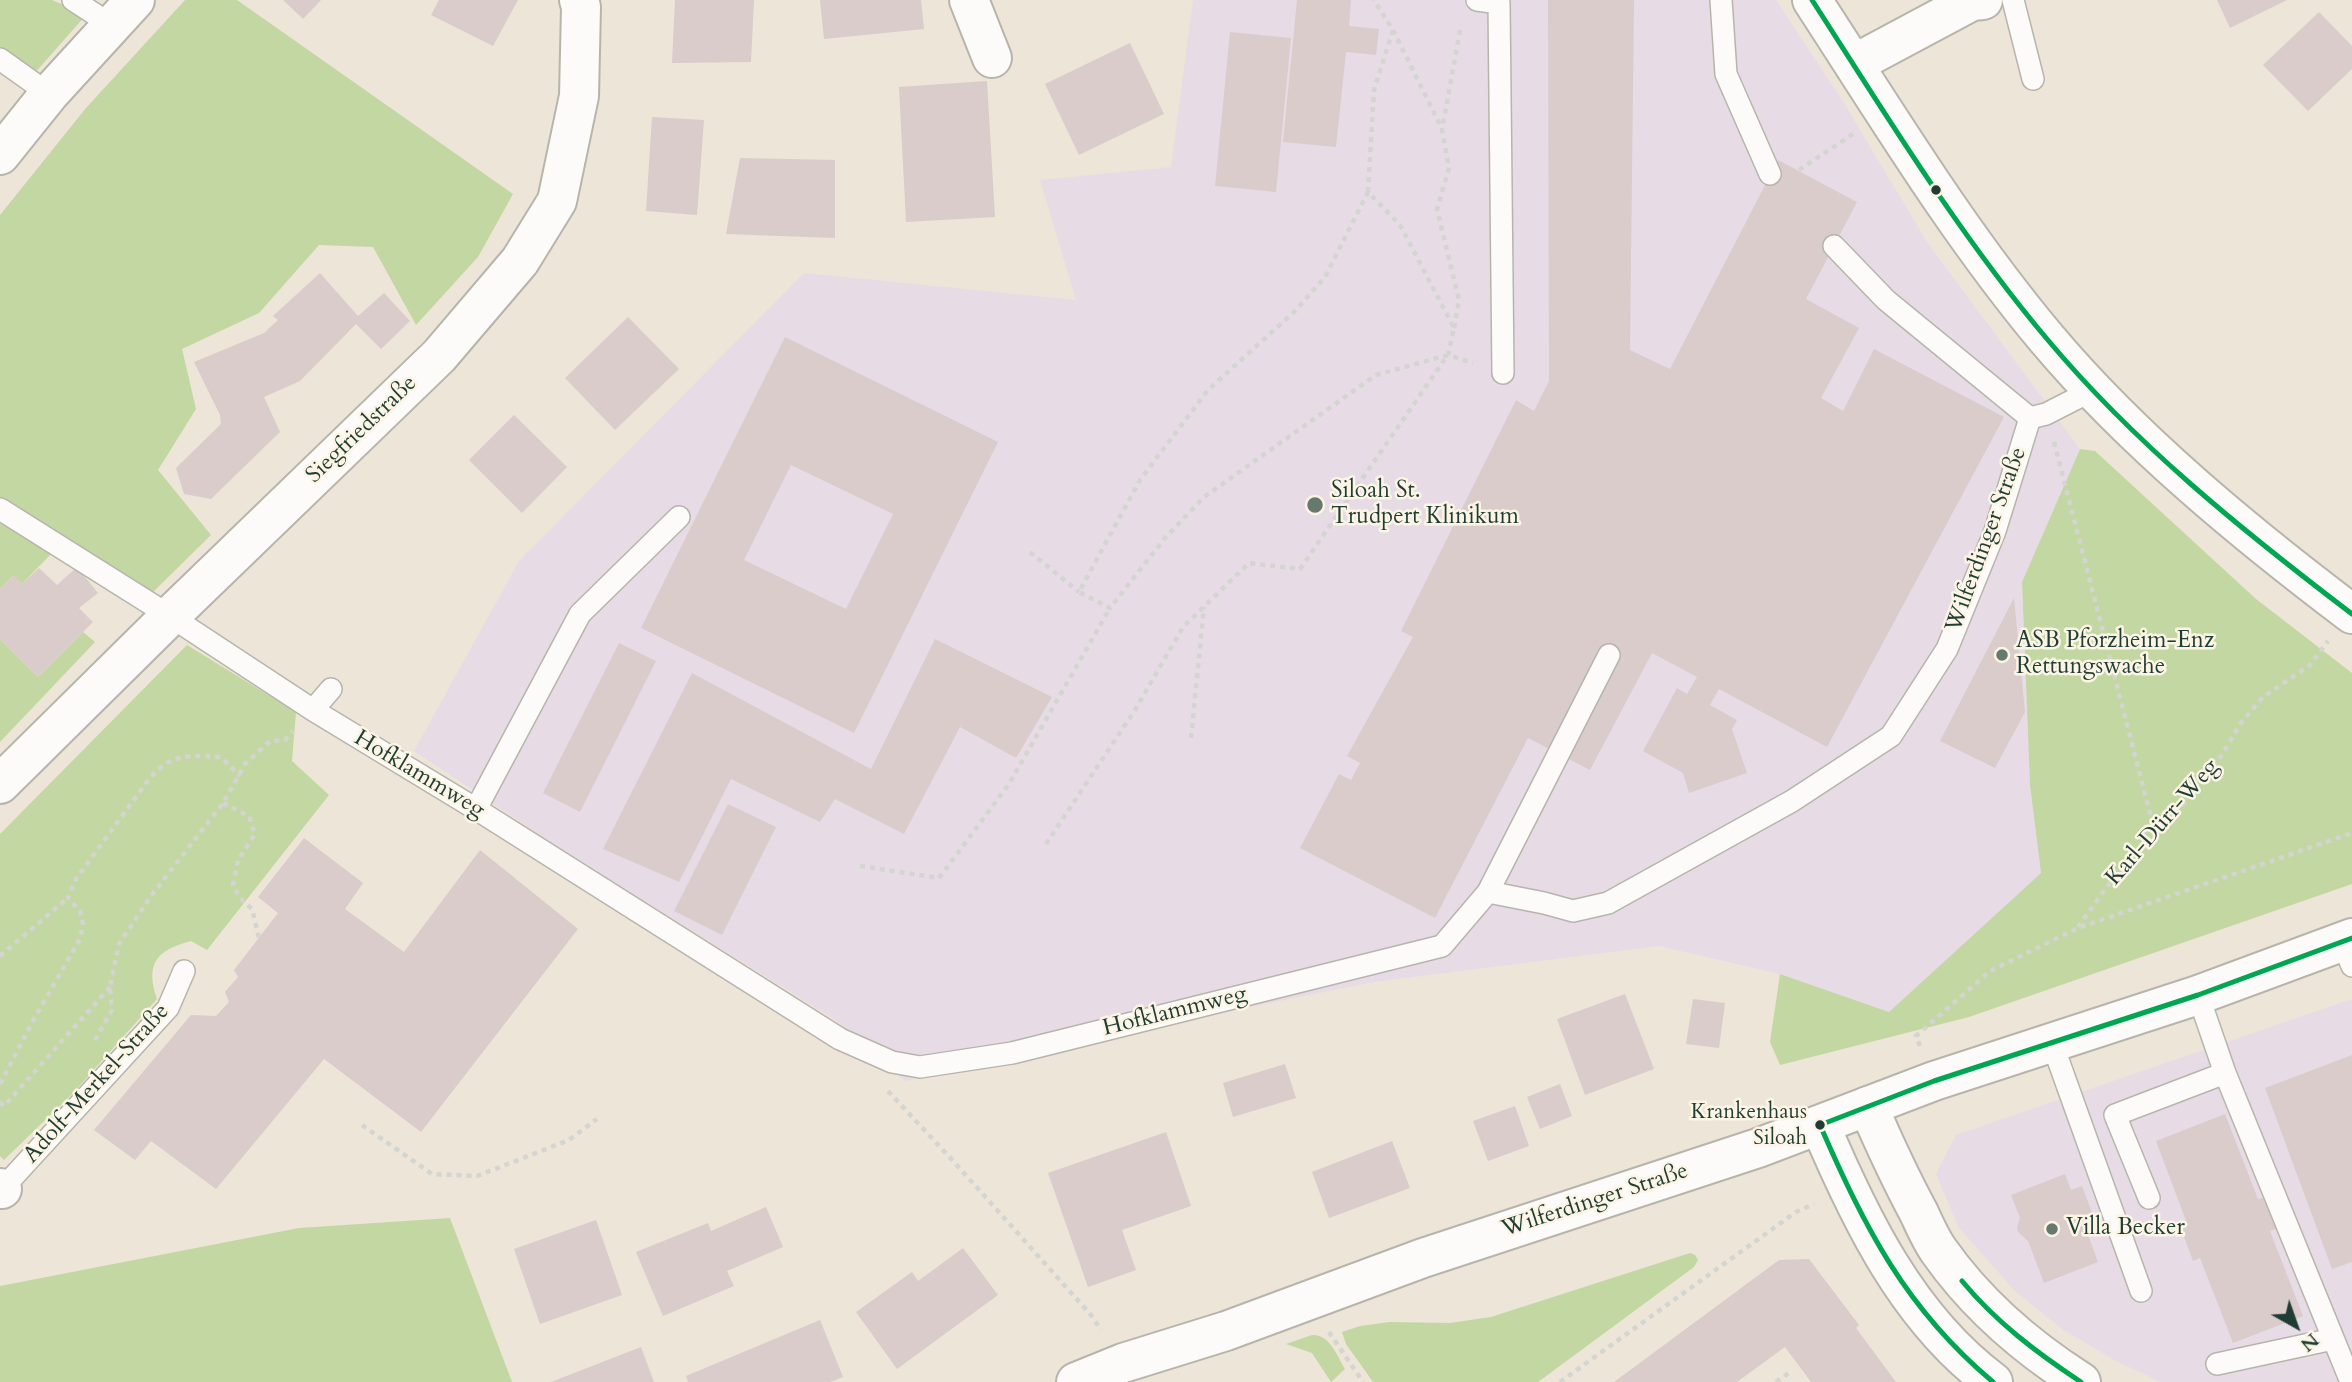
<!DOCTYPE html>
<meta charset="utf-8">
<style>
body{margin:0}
#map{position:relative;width:2352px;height:1382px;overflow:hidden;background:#ede5d7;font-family:Cardo,serif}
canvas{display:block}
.north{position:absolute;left:2261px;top:1291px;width:70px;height:70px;-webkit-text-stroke:5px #fcf5e5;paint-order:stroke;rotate:140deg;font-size:19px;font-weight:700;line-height:28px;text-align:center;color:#1f3d34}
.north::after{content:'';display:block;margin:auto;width:24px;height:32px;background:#1f3d34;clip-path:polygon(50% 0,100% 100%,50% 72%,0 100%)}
</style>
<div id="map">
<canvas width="2352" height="1382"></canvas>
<div class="north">N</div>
</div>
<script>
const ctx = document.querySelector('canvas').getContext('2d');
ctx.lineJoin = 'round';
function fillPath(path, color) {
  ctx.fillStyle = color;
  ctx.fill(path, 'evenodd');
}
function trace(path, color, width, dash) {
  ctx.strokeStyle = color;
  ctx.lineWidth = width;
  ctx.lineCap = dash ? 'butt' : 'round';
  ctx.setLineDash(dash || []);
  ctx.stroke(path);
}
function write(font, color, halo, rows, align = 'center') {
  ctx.font = font + ' Cardo,serif';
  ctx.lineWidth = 5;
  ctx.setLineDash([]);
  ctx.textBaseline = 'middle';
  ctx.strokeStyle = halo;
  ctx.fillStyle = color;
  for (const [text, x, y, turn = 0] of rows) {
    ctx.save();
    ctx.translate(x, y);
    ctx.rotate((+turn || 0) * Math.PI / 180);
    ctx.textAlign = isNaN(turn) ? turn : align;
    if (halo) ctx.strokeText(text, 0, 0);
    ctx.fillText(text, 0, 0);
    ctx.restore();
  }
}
fillPath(new Path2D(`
 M1193,0h583l66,100 85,142 153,207 -58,133 8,203 11,88 -152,139 -109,-38 -121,-28 -285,36 -203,41 -266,58 -71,-62 -264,-164 -156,-104 105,-190 285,-288 272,27 -36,-120 131,-13z
 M2352,999v383h-191l-47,-22 -52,-31 -47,-38 -56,-63 -23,-54 20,-39z`), '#e7dce6');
fillPath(new Path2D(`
 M0,0h52l34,15 -52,59 -34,-23z
 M185,0h52l276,194 -35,63 -62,68 -43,-78 -54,-2 -60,68 -77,36 14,60 -38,61 53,65 -59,58 -95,-58 -57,-38v-282l86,-107z
 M2080,449l15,2 161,148 96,74v211l-383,133 -189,48 -10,-23 10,-68 109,38 152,-139 -11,-88 -8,-203z
 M0,523l51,31 -29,30 -9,-8 -13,13z
 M83,632l12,10 -95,100v-103l38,38z
 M187,645l109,67 -4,49 37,34 -122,155 -16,-9c-35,9 -46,23 -34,58l-83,93 -70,68 -4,-4v-322z
 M450,1218l62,164h-512v-96l299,-58z
 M1690,1253l5,2 3,5 -4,7 -156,115h-165l-27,-38 -4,-12 18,-6 30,-4 60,1 41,-6z
 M1312,1335c18,-1 25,21 33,34l-14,13 -19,-29 -26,-9z`), '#c3d7a3');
fillPath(new Path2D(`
 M283,0h38l-18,19z
 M439,0h79l-25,46 -62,-31z
 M675,0h79l-3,62 -79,1z
 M820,0h101l3,29 -100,10z
 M1297,0h54l-2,26 30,3 -3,26 -30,-3 -10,95 -53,-5z
 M1548,0h86l-4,350 40,19 108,-209 79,42 -51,97 53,29 -38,70 22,13 31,-62 130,68 -177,330 -108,-58 -9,16 27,15 -5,9 15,44 -58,20 -6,-20 -40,-22 34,-63 10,6 10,-17 -45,-24 -62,117 -62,-32 -93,180 -135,-70 39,-74 12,6 9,-17 -13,-7 66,-119 -12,-6 115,-231 18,11 15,-30z
 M2217,0h70l-57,28z
 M2319,12l33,34v23l-44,42 -45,-46z
 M1230,32l61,6 -15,154 -61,-6z
 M1130,43l34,71 -85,41 -34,-71z
 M987,81l8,136 -89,5 -7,-135z
 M652,117l52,3 -7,95 -51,-4z
 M740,158l95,2v78l-109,-4z
 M320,273l38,43 26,-23 26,28 -29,28 -25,-25 -56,57 -36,16 16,35 -69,67 -27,-5 -8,-26 45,-44 -1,-9 -26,-53 70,-29 14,-13 -5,-4z
 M628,317l51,52 -64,61 -50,-52z
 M785,337l213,105 -144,291 -213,-105zM791,465l102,49 -47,95 -102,-49z
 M514,415l53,52 -45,46 -53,-53z
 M77,567l21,26 -19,15 14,14 -55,55 -38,-38v-50l14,-14 8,9 17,-16 18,17z
 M2014,598l11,114 -30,56 -55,-27z
 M935,639l117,58 -36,61 -56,-31 -56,107 -69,-35 -15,23 -89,-43 -52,103 -76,-33 89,-176 179,96z
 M619,643l37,18 -76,151 -37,-19z
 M728,804l48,23 -54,108 -48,-24z
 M304,838l59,45 -18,26 59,43 76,-102 98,79 -157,203 -97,-73 -108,130 -65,-48 -16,19 -41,-30 97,-115 25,1 13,-14 -4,-10 13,-15 -4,-7 44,-57 -20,-16z
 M1625,994l29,75 -69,26 -28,-76z
 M1693,999l32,4 -6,45 -33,-4z
 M2352,1055v207l-20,7 -67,-181z
 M1285,1064l11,34 -63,19 -10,-34z
 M1560,1084l12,32 -32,13 -13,-32z
 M1515,1106l14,40 -41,15 -15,-40z
 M2225,1114l33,85 8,-2 12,31 -8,3 33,85 -70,27 -33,-85 -7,3 -12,-32 7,-3 -32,-85z
 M1166,1132l25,74 -69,24 14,40 -48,17 -40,-114z
 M1392,1141l18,47 -81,30 -17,-46z
 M2065,1174l6,16 11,-4 11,29 -11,4 16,43 -54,21 -16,-42 -10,-9 -1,-5 3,-9 -9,-23z
 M766,1207l17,40 -56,24 7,15 -71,30 -27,-64 72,-29 3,8z
 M596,1220l26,75 -82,29 -26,-75z
 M963,1248l35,47 -101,74 -41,-57 56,-40 6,9z
 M1809,1259l50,66 -3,3 40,54h-85l-26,-35 -48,35h-123l165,-122z
 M820,1320l23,57 -13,5h-142l-2,-6z
 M641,1347l13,35h-103z`), '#d9cccb');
const lane = new Path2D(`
 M73,0l40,26
 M1477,0l22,3 4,370
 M1721,0l5,74 44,100
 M2013,0l20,79
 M0,59l49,35
 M1834,246l52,54 144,118 16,-4 47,-24
 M0,509l170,107 143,94 163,99 364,230 52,23 28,5 92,-14 430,-107 46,-54
 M1609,655l-121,237 56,11 29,8 35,-8 184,-102 99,-65 56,-87 48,-118 35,-113
 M313,710l18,-21
 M476,809l104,-195 99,-97
 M2342,942l10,24
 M2198,995l27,78 126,309
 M2052,1043l89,248
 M2,1189l166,-181 16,-37
 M2149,1198l-34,-83 110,-42
 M2217,1364l116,-25`);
const street = new Path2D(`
 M969,0l23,58
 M1854,64l118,-63 11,-1
 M0,155l49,-61 86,-94
 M0,784l170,-168 269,-260 81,-95 37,-60 22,-105 2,-89 -2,-7
 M0,1188l2,1`);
const secondary = new Path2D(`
 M1812,0c75,115 146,233 235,339 86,102 199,195 305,275
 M1868,1106c16,37 32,72 51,107 6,13 12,27 20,38 38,54 87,96 142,131
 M1820,1125c40,94 88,194 173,257`);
const primary = new Path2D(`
 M1076,1382l47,-19 103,-32 197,-73 335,-110 176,-67 264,-86 154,-57`);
trace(lane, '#b7b5ab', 24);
trace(street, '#b7b5ab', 42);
trace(secondary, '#b7b5ab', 42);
trace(primary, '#b7b5ab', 42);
trace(new Path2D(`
 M1393,30l49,99
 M1799,170l54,-36
 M1368,192l6,-102 19,-60 -19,-30
 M1454,328l5,-28 -22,-91 12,-41 -7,-38 19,-105
 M1448,355l-72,20 -172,122 -39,41 -55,70 -31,-16 61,-112 68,-90 87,-79 30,-34 43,-85 32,33 54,103 -6,27 25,8
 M2054,442l101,391
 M1030,552l49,40
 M1191,738l13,-131
 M223,803l26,13 6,18 -17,26 -5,25 7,13 12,11 7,29
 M1046,844l89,-134 48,-83 66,-64 51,6 147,-213
 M860,866l79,12 70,-94 101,-176
 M2078,927l31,-43 91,-98 21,-30 20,-33 22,-26 47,-32 18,-24
 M0,956l68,-58
 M95,1040l17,-30 -2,-24 9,-42 32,-48 72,-93 22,-39 25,-23 15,-1 8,-9
 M1920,1046l-4,-10 74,-65 88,-43 274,-95
 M0,1084l34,-65 46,-80 3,-15 -3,-13 -12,-13 8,-19 73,-100c22,-26 40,-24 72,-22l19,19
 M888,1091l67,72 136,152 10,15
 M0,1102l4,4 106,-119
 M362,1125l70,49 45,2 92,-36 28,-21
 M1329,1332l34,50
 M1560,1382l236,-170 18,-8
 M1776,1382l14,-10`), '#d4d4d0', 4.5, [5, 5]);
trace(lane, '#fcfbf9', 21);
trace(street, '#fcfbf9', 38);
trace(secondary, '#fcfbf9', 38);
trace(primary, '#fcfbf9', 38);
trace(new Path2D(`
 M1812,0c74,115 146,233 235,339 88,105 196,192 305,275
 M1962,1281c34,41 75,72 119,101
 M1993,1382c-88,-74 -128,-154 -173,-257l114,-44 264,-86 154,-57`), '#00a651', 5);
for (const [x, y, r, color] of [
 [1936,190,6,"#1f3d34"],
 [1315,505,9,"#67786d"],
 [2002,655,7,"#67786d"],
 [1820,1125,6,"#1f3d34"],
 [2052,1229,7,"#67786d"]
]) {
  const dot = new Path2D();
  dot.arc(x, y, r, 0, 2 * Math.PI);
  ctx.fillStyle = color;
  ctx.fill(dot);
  trace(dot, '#fcf5e5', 2.5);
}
write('21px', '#1f3d34', '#fcf5e5', [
 ["Krankenhaus",1807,1113],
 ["Siloah",1807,1139]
], 'right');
write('23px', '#1f3d34', '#fcf5e5', [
 ["Siegfriedstraße",362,430,-44],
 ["Wilferdinger Straße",1987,540,-70],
 ["Hofklammweg",419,775,31],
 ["Karl-Dürr-Weg",2163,823,-49],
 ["Hofklammweg",1175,1012,-14],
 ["Adolf-Merkel-Straße",97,1084,-48],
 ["Wilferdinger Straße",1595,1201,-18]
]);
write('23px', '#1f3d34', '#fcf5e5', [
 ["Siloah St.",1331,492],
 ["Trudpert Klinikum",1331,518],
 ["ASB Pforzheim-Enz",2016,642],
 ["Rettungswache",2016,668],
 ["Villa Becker",2066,1229]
], 'left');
</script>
